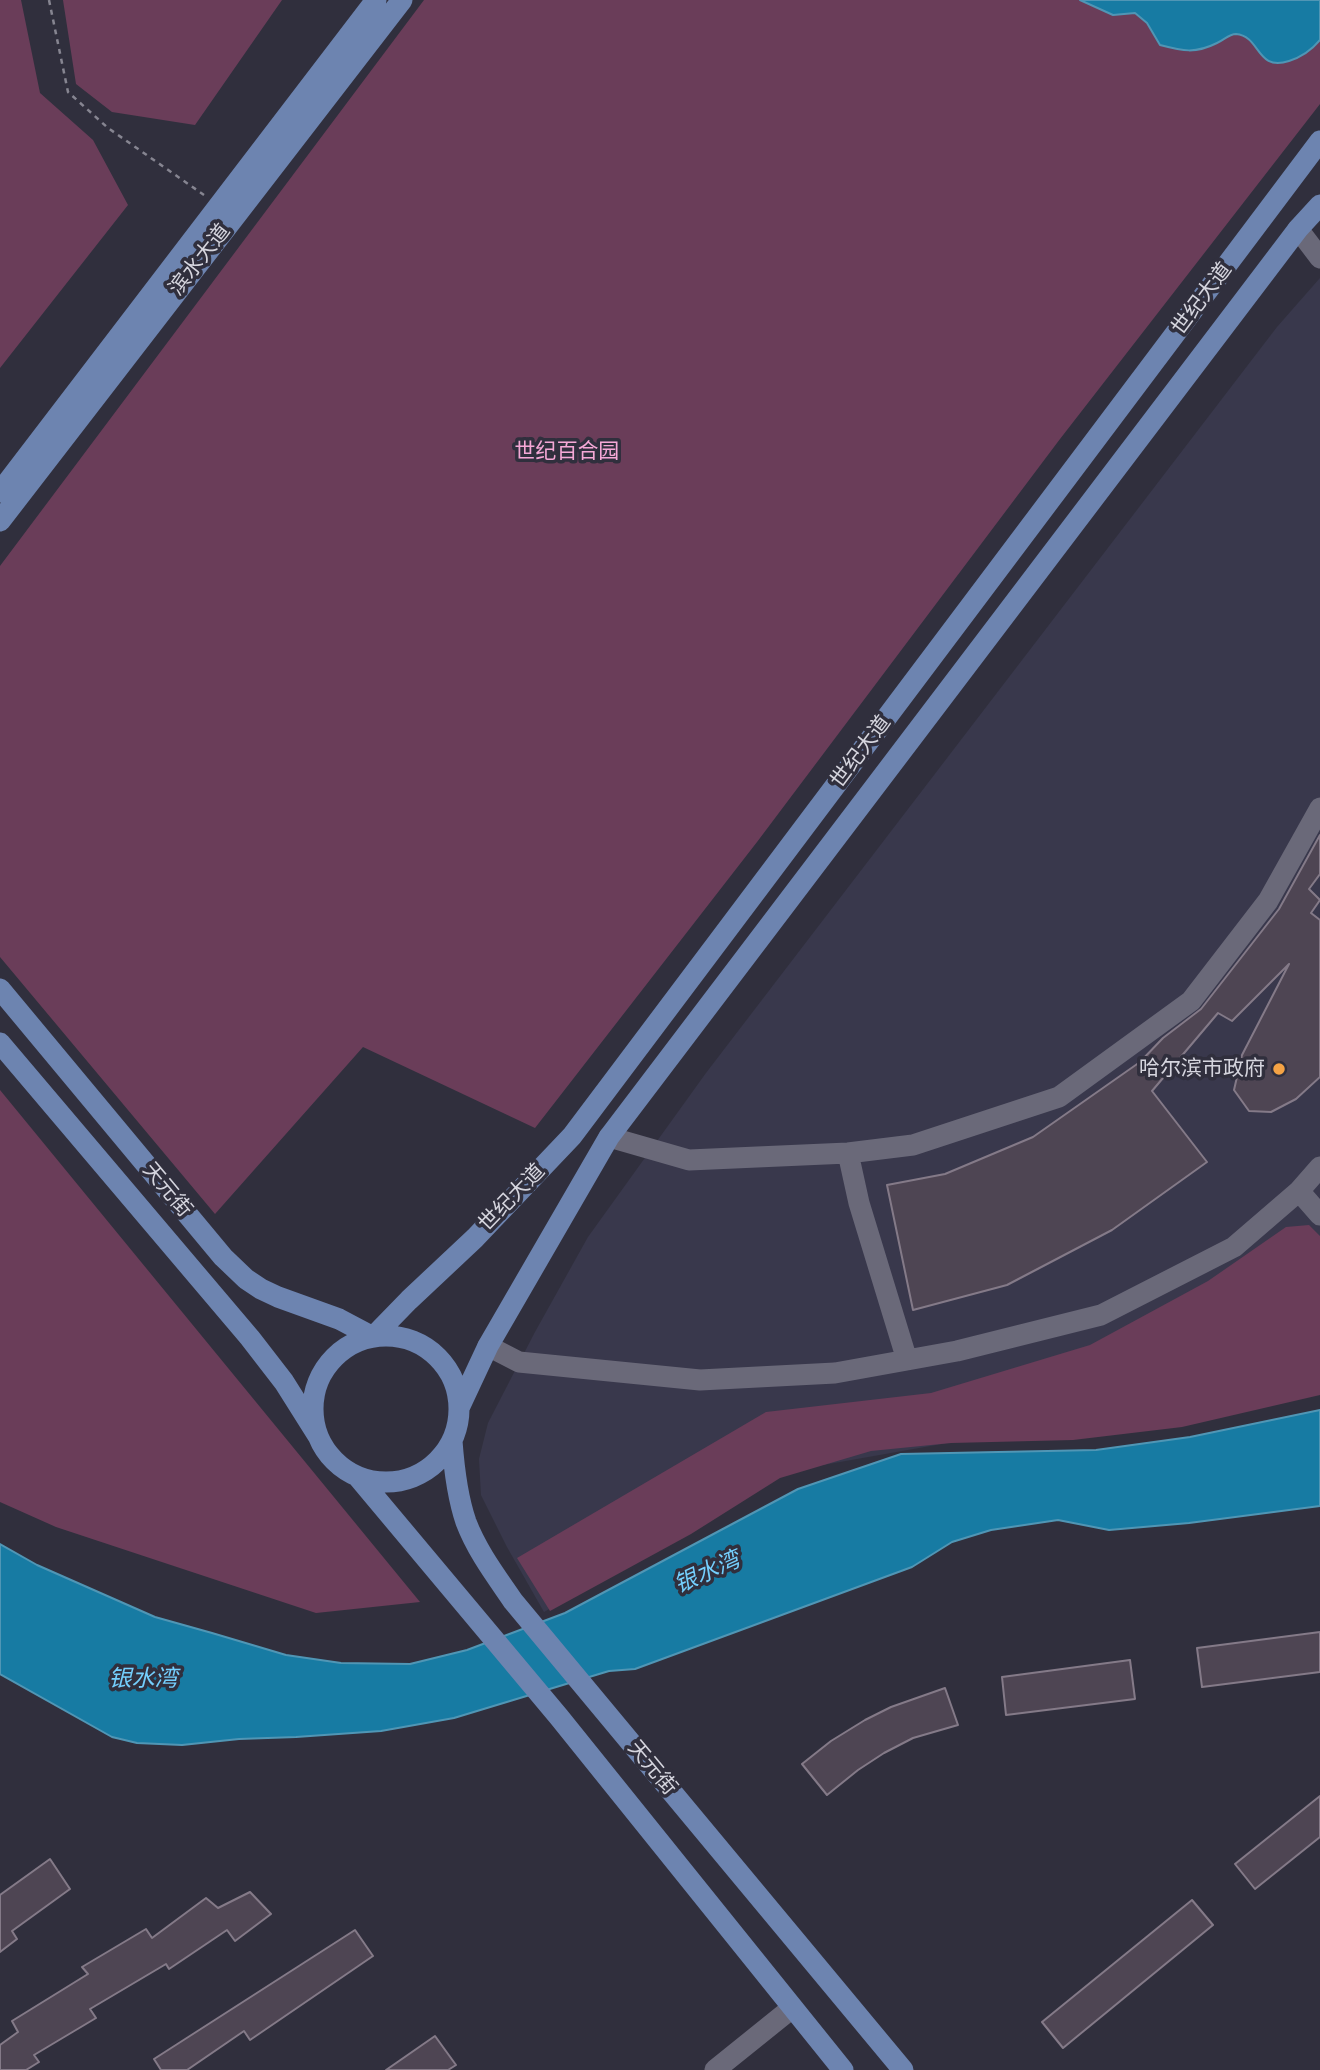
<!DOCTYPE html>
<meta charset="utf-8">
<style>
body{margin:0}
canvas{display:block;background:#302f3d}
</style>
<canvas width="1320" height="2070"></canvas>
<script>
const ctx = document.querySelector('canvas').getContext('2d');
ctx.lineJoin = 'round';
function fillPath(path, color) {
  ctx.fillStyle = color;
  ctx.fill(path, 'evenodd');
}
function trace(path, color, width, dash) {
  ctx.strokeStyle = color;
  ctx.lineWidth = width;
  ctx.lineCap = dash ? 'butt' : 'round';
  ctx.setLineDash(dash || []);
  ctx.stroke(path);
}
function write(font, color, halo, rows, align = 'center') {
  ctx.font = font + ' Karla,"Noto Sans SC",sans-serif';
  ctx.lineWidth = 7;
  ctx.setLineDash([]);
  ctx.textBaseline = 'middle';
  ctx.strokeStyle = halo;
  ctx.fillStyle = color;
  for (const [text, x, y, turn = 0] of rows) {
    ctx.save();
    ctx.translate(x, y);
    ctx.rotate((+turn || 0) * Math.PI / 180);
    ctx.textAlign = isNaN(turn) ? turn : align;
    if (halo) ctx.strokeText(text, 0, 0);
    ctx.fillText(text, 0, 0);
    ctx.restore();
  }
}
fillPath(new Path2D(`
 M1320,278v1099l-531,94 -245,141 -37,-65 -26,-52 -2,-36 9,-36 47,-91 53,-95 118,-164 571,-746z`), '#39384c');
fillPath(new Path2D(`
 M0,0h21l19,93 53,47 35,65 -128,163z
 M63,0h219l-87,125 -83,-13 -36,-28z
 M424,0h896v104l-260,335 -303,403 -222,286 -172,-81 -148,167 -215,-257v-391z
 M0,1090l420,512 -104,11 -260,-86 -56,-25z
 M1309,1225l11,11v159l-138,32 -109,13 -122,3 -80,8 -91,27 -89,56 -141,77 -33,-53 249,-146 165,-19 159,-48 118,-64 78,-54z`), '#6a3d59');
const water = new Path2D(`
 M1080,0h240v40c-9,11 -18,17 -31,21 -33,11 -28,-25 -53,-27 -7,0 -12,6 -19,9 -22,11 -34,8 -57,2l-13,-22 -12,-10 -22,2z
 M1320,1410v96l-131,17 -80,7 -51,-10 -67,10 -39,12 -40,25 -277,102 -26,2 -155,47 -73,13 -85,6 -57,2 -57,6 -45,-2 -25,-6 -112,-63v-130l37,21 118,52 57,16 74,22 55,8 69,1 57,-14 98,-37 233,-124 103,-35 195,-4 94,-13z`);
fillPath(water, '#177ba3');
trace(water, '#5096b5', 2);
const building = new Path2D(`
 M1320,835v39l-11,15 11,11 -9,13 9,7v157l-24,22 -25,13 -22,-1 -15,-21 8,-35 47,-91 -57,57 -14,-8 -66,78 55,71 -95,68 -105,55 -94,25 -26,-125 58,-11 88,-37 107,-75 23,-24 38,-29 78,-100z
 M1320,1632v40l-118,15 -5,-39z
 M1130,1660l5,39 -129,16 -4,-38z
 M945,1688l13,37 -45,13 -29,15 -26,17 -31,25 -25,-31 29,-23 34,-21 26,-13z
 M1320,1796v41l-65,52 -20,-25z
 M50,1859l20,30 -58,42 5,8 -17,13v-57z
 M250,1892l21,22 -36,27 -8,-11 -58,39 -3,-5 -76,45 6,9 -62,37 5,7 -13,8h-26v-25l18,-13 -6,-11 76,-47 -6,-7 64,-38 6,9 54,-40 12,10z
 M1192,1900l21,25 -150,123 -21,-26z
 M355,1930l18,26 -123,84 -6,-9 -57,39h-26l-7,-11z
 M435,2036l21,29 -8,5h-62z`);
fillPath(building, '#4e4553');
trace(building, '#847a88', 2);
trace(new Path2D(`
 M49,0l19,92 40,36 96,67`), '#868591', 2.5, [5, 5]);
trace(new Path2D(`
 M1298,229l22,29
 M609,1137l80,23 159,-7 65,-8 146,-48 132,-96 77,-100 52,-93
 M848,1153l11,50 48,157
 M1299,1191l21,24
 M488,1346l31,16 181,18 135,-7 122,-22 144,-36 133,-68 65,-56 21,-24
 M715,2070l77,-62`), '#6a6979', 21);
trace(new Path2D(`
 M0,492l376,-492
 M0,521l402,-521
 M0,989l223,268 23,22 15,10 17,8 61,22 34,18 36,-37 66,-62 97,-102 748,-995
 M0,1043l250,295 34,44 34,54
 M313 1409a73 73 0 1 1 146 0a73 73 0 1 1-146 0Z
 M459,1408l29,-62 121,-209 689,-908 22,-24
 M452,1441c2,27 5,55 14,81 11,29 30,54 47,79l390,469
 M358,1477l201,240 284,353`), '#6d84b0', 21);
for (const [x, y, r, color] of [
 [1279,1069,7,"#f5a345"]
]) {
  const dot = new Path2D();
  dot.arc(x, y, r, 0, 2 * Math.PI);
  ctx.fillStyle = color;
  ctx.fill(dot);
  trace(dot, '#302f3d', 2.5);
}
write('21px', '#d5d5de', '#302f3d', [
 ["滨水大道",200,260,-52],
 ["世纪大道",1202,299,-53],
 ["世纪大道",861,752,-53],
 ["天元街",167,1190,50],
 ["世纪大道",512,1198,-46],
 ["天元街",652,1768,50]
]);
write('21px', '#f5a8d6', '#302f3d', [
 ["世纪百合园",567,452]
]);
write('21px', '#d5d5de', '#302f3d', [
 ["哈尔滨市政府",1265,1069]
], 'right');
write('italic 23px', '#74cffd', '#302f3d', [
 ["银水湾",707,1573,-24],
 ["银水湾",143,1679]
]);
</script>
